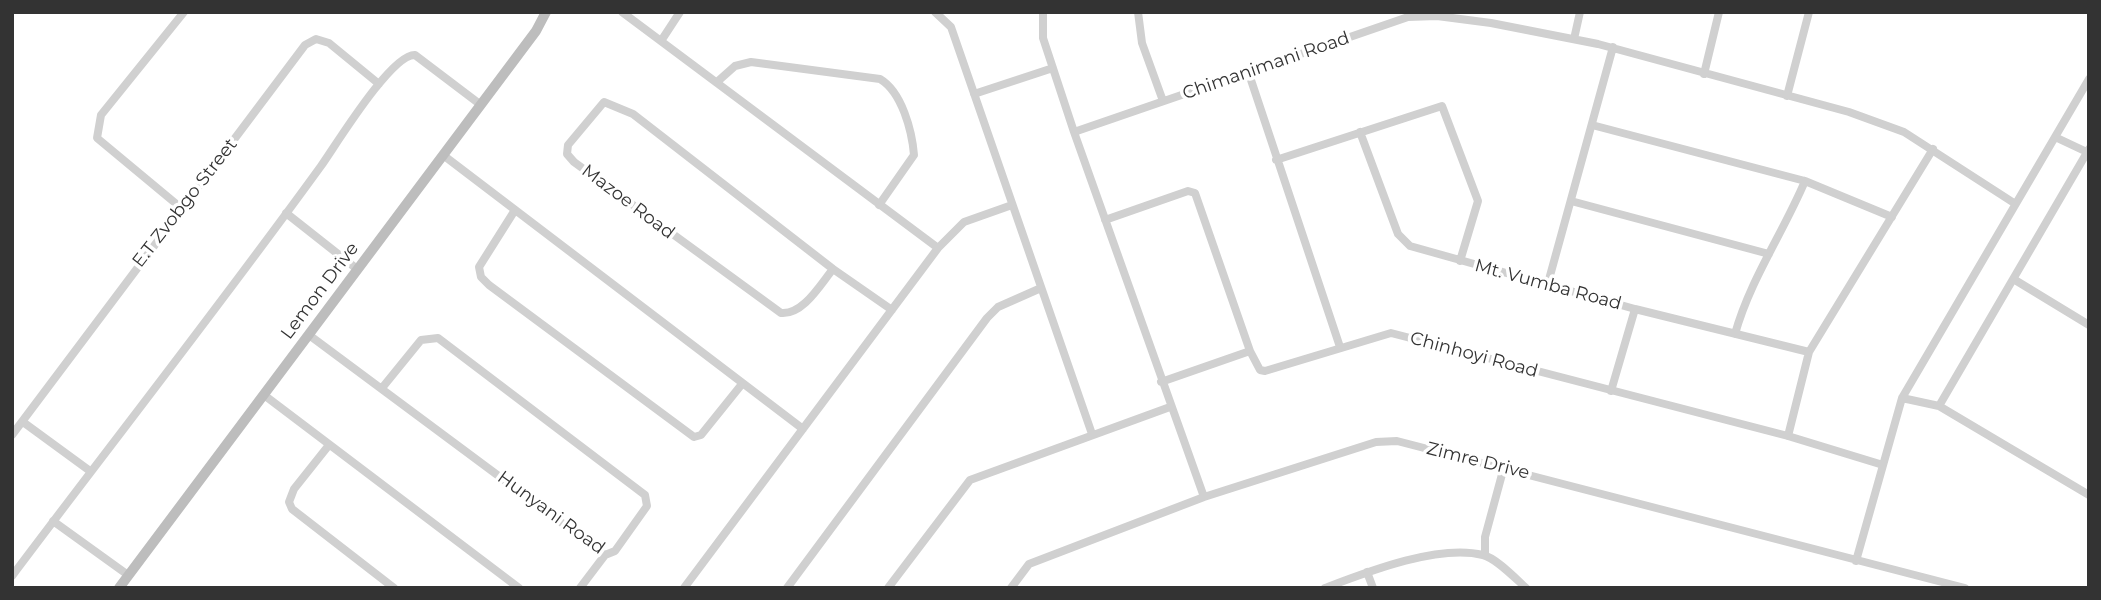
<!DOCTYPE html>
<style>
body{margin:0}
#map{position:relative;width:2101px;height:600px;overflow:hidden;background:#fff;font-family:Montserrat,sans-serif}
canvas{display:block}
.frame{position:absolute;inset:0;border:14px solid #333;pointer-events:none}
</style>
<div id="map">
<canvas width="2101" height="600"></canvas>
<div class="frame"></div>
</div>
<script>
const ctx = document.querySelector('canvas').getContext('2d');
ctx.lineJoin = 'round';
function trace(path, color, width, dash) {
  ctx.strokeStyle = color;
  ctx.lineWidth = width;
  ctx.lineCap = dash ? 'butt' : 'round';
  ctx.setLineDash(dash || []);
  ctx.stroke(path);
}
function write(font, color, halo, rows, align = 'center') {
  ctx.font = font + ' Montserrat,sans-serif';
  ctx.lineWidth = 7;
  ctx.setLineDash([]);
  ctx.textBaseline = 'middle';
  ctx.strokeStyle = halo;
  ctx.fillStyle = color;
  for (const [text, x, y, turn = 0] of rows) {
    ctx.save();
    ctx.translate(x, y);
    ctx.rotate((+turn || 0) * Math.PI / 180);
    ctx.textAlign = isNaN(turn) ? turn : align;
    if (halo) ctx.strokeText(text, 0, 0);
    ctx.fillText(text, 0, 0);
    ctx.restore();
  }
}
trace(new Path2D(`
 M622,12l316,236
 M935,12l16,15 141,407
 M1043,12v26l31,94 130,365
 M1138,12l4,31 21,58
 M1574,39l6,-27
 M661,41l19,-29
 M1248,71l92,276
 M1704,74l15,-62
 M717,82l18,-16 16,-4 129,17c22,13 32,52 34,76l-35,50
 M974,94l79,-26
 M1787,96l22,-84
 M1592,125l213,56 87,36
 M1074,132l334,-115 29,-1 54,7 107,21 251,68 55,20 110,71
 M1360,132l38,102 12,12 225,63 174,43
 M2055,137l34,16
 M443,155l360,274
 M1276,160l166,-54 36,95 -18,60
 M1571,201l198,53
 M180,207l-83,-69 4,-23 83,-103
 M515,210l-36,57 2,10 8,8 205,152 7,-2 41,-51
 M286,213l71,56
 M1105,220l83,-29 7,2 55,158 10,19 5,1 126,-38 397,103 95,29
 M833,269c-13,16 -30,46 -52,44l-207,-151 -7,-8 1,-9 36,-43 29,12 200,155 59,41
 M2015,280l74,45
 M1548,283l65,-236
 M1735,334c15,-54 48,-101 70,-153
 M309,335l296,220 10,-4 32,-45 -2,-11 -207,-157 -17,2 -39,48
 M1161,382l89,-31
 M1611,391l24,-82
 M264,395l255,193
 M1902,398l37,8 150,89
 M1939,406l150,-257
 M23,422l67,49
 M12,435l293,-390 11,-6 13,4 50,41
 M1788,436l21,-84 124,-203
 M329,445l-35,44 -5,13 3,7 102,79
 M53,521l75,54
 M1485,555v-18l19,-70
 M1856,561l46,-163 187,-319
 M1367,572l6,16
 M12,576c103,-137 209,-272 309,-410 15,-21 70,-112 94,-111l66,50
 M580,588l25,-33
 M684,588l254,-340 26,-26 48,-17
 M787,588l200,-270 11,-11 43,-19
 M888,588l82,-108 200,-73
 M1011,588l18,-24 175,-67 172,-55 21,-1 568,147
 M1325,588c42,-16 113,-44 158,-33 13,3 32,23 43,33`), '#d0d0d0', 8);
trace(new Path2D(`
 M119,588l417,-557 10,-19`), '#bdbdbd', 10);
write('18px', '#333', '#fff', [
 ["Chimanimani Road",1266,66,-19],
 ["Mazoe Road",628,202,37],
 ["E.T Zvobgo Street",185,203,-52],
 ["Mt. Vumba Road",1548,285,15],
 ["Lemon Drive",320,291,-53],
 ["Chinhoyi Road",1474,355,15],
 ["Zimre Drive",1478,461,14],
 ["Hunyani Road",551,513,36]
]);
</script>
